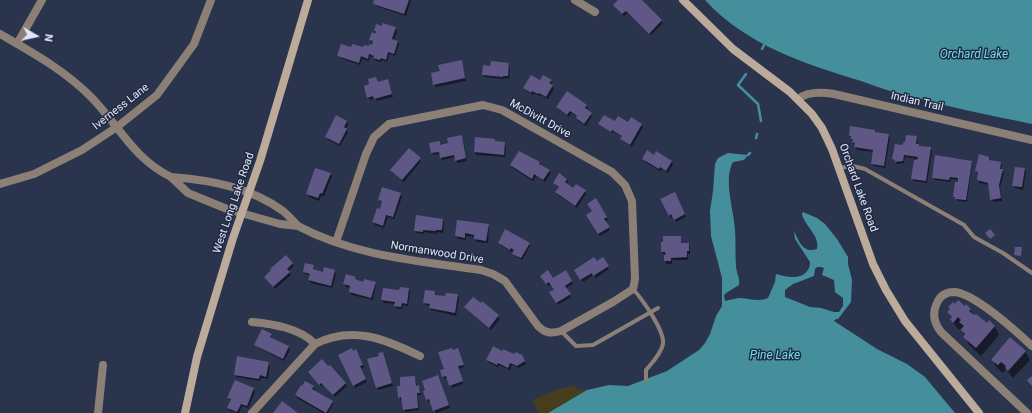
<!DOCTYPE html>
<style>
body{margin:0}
#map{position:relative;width:1032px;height:413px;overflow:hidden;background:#2b344d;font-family:Roboto,sans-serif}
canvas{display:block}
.north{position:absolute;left:16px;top:16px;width:40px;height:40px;-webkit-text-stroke:3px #222a42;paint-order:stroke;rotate:99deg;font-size:11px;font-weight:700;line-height:16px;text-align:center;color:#e2e8f8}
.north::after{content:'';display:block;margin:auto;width:14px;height:18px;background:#e2e8f8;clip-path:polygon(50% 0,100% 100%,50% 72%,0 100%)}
</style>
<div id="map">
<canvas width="1032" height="413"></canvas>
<div class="north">N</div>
</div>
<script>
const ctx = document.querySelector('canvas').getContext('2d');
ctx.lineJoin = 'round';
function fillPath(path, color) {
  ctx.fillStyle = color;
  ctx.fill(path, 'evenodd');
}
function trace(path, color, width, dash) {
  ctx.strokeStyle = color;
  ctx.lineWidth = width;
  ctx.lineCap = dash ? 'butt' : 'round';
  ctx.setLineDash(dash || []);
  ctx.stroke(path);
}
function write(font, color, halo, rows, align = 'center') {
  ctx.font = font + ' Roboto,sans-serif';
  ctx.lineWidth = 3;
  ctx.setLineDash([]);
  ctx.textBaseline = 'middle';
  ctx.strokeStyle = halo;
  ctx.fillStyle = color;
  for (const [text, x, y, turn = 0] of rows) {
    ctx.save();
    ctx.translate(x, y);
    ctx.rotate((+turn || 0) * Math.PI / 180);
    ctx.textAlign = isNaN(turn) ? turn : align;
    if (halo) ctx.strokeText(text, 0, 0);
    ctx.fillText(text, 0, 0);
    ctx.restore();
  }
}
fillPath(new Path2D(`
 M575,385l2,4 10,1 -39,23h-9l-7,-13 24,-10z`), '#453d1c');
fillPath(new Path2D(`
 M705,0h327v124c-44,-9 -87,-18 -130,-30 -14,-3 -27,-8 -41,-13 -56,-17 -115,-36 -156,-81z
 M728,153l20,2 -4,5 -11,2c-10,18 1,48 2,68 1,12 0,25 1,37 1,8 4,10 3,18l-13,8 -2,2 1,6c5,-1 11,-3 16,-3 10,1 17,4 27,0l7,-16 1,-8c9,3 25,6 31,-3 2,-2 3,-6 3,-9l-15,-23 -1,-8c5,10 9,23 23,18 3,-14 -12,-22 -15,-35l1,-2 14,6 8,6 12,15 11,18v7l4,16 -1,22 -13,17h-2l-2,2 43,28 30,15 18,13 30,36h-407l39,-23 22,-5 19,1 39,-15 32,-21 6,-7 5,-9 6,-18 6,-10v-28l-11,-42 -1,-25 3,-20 2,-27 3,-6zM817,267h4l3,1 -2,7 12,5 1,12 8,6v8l-4,6h-5l-13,-4 -11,-1 -25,-10v-7l8,-6 21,-8 1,-7z`), '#458e9b');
fillPath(new Path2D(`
 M375,0h36l-5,16 -30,-10 -2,-2z
 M619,0h22l22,23 -12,12 -24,-22 -3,3 -8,-8z
 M382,27l13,1 2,3 -3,9 4,2 1,2 -4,12 -6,-2 -2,8 -5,-2 -1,2 -5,-1 -2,-3 -4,-2 -1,5 -7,-2 -2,6 -20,-7 -2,-2 14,-8 12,1 8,-3 1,-3 -3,-3 2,-6 4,1 -1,-4z
 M461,61l5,20 -30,6 -2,-2 7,-13z
 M509,64l1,3 -1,12 -5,-1v1l-20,-2 -1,-2 8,-8z
 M376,78l2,5 9,-3 6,17 -16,4 -2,-3 -5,2 -2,-3 2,-12z
 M551,80l1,3 -1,2 3,4 -6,10 -8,-4 -1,1 -5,-3 -1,2 -7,-4 -2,-3 16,-7z
 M586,105l2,3 -2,2 6,6 -6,10 -8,-5 -1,-4 -6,-4 -2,4 -10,-7 -2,-3z
 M347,122l1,2 -2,5 2,3 -8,14 -12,-6 -2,-3z
 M615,122l26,3 2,2 -11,20 -9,-6 -2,-2 2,-2 -9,-5 -1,1 -12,-7 -2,-2z
 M875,131l1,2 12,1 2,3 -5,31 -11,-2 -2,-2 2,-12 -17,-2 -7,-14z
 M916,137l2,3 -1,5 3,2 10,1 2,3 -5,32 -13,-2 -2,-2 6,-20 -13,-2 -1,6 -7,1 -4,-5 10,-13z
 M463,138l4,23 -10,2 -2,-6 -13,3 -2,-6 -7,1 -1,-2 7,-11 2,4z
 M496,142l8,1 2,3 -1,11 -29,-2 -1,-3z
 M520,152l20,11 1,3 8,5 2,2 -6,9 -9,-6 -3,5 -20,-13 -2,-3z
 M655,156l16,5 2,3 -5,9 -6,-4 -2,2 -15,-9 -2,-3z
 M989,158l1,3 10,2 2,2 -1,5 3,3 -4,15 2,13 -9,1 -4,-17 -10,-2 -1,-3v-6l-2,-3z
 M420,159l1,2 -17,21 -11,-10z
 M971,161l1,3 -5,38 -9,-1 -4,-4 5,-17 -8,-1 -1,3 -15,-2 -2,-2z
 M1025,169l1,3 -3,18 -8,-2 -2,-2z
 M330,174l2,2 -8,20h-3l-2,5 -10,-4 -1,-3z
 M567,179l1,3 -2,2 8,5 11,2 1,3 -9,14 -19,-13 -1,-3 2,-4 -5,-5z
 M674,193l12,24 -10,5 -3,-6 -2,2 -9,-19z
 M400,194l2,3 -8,22 -6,-2 -4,11 -9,-3 -2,-3 10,-19 -4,-3z
 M596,200l12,20 -3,1 5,9 -10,6 -12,-21 5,-3z
 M442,220l2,2 -1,11 -6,-1v2l-13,-2v2l-8,-1 -1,-3z
 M488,225l1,2 -1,16 -12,-1 -1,-5 -9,-1v4l-8,-1 -2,-3z
 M680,237l2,7h7l1,3v7h-2v6h-16v4h-6l-1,-8h2v-2h-3l-2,-2z
 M499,243l30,1 1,2 -8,14 -7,-4 -2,-2 1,-2 -2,-2v2l-12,-7z
 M286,256l8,10 -6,5 3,4 -16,14 -8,-9z
 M603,259l6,10 -13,9 -2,-3 -11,7 -8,-12z
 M313,266l1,4 10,3 10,-2 2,3 -4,14 -21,-5 -2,-3 1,-5 -5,-1 -1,-3z
 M565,272l8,12 -7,4 5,9 -13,8 -7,-12 4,-3 -4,-6 -3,2 -6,-10 11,3z
 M355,277l1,3 8,3h11l1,2 -3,15 -21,-5 -2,-3 1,-4 -5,-1 -2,-3z
 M408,289l2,2 -2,15 -5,-1 -1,4h-5l-1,-5 -12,-1 -2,-3z
 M435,292l1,4 10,1 11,-2 2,3 -3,18 -25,-6 -1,-4 -4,-1 -2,-2z
 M482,303l18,16 -9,11 -25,-23 15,-2z
 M955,305l15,4 4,8 13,7 2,-2 6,5 4,8 -18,21 -12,-11 -7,-14 2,-3 -1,-2 -4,4 -8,-10 1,-1 -4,-7z
 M271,335l1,4 16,8 2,3 -6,11 -27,-14 -2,-3z
 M453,351l6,1 5,15 -5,2 4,15 -11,4 -4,-10 -3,1 -4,-8 4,-1z
 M1025,351l5,9 -17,18 -7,-9 -3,4 -6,-5 -5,-8z
 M353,352l4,1 7,14 -3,2 6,13 -12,6 -1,-3z
 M503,352l19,4 4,8 -7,4 -7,-3 -2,5 -11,-5 -1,2 -9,-4 -2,-3z
 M383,353l10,33 -15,4 -1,-2 3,-31z
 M268,363l2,3 -2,13 -7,-1 -1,3 -24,-4 -1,-2z
 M330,366l17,20 -12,11 -12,-12 -2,1 -10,-11z
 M415,377l2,10 2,-1 1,3 1,6h-3l1,15 -14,2 -2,-12h-2l-2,-3z
 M439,378l11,30 -14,5 -5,-12 -2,1 -2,-2z
 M313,386l2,3 -1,2 18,11 1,2 -5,9h-5l-26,-15 -1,-3z
 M254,389l1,3 -7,16 -6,-2 -3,7 -9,-2 -2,-3 3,-7 -3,-3z`), '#0007');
trace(new Path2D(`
 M762,49l2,-4
 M746,74l-8,11 20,19 3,17
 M756,138l1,-4
 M748,155l2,-2`), '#458e9b', 2.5);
fillPath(new Path2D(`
 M374,0h35l-5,14 -31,-10z
 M618,0h24l20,20 -13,14 -23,-23 -4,3 -9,-9z
 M382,23l14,4 -4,12 6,2 -4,13 -6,-2 -2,8 -5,-2 -1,2 -7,-2 1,-2 -5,-2 -1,5 -7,-3 -2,7 -22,-7 4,-12 10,3 1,-3 11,3 1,-2 5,1v-2l3,1 1,-4 -4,-1 3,-8 3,2 1,-3h-2l2,-7 6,2z
 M462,60l3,18 -32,7 -2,-12 9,-2 -2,-6z
 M491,61l18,2 -1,13h-5v1l-21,-2 1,-10 7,1z
 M531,75l9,5 3,-5 9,5 -3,3 4,2 -7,12 -7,-4 -1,1 -6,-3 -1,2 -8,-5z
 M376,77l2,5 10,-3 4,15 -18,5 -1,-3 -6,2 -3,-12 5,-2 -1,-5z
 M567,91l20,14 -2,3 7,5 -8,11 -8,-6 1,-2 -7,-5 -3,4 -11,-8z
 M336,115l11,6 -3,6 3,2 -8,15 -14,-7z
 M604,115l11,6 3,-5 10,6 3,-5 11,7 -12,21 -10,-6 2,-3 -10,-6 -1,2 -13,-8z
 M850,126l25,4v2l14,2 -5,32 -13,-2 2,-14 -19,-3 1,-4 -3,-1 1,-3h-2v-3h-2z
 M462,135l4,23 -11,3 -1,-6 -14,3 -1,-6 -8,1 -2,-10 11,-2v4l8,-2 -1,-5z
 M906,135l11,1 -1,8h3v2l12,1 -5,34 -15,-2 3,-19h3l1,-3 -14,-2 -1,6 -9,1 1,-2 -3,-1 3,-15 7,1 2,-3h1z
 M475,137l20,2v2l10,1 -1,13 -30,-3z
 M409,148l12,10 -19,22 -12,-10z
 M647,150l7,5 2,-4 16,10 -6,10 -6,-4 -1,2 -17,-10z
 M519,151l21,11 -1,2 11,6 -7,10 -9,-6 -2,5 -22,-14z
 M979,154l10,3v3l12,2 -1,7h3l-4,16 2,13 -11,2 -2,-17 -11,-3 1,-8 -3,-1z
 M935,155l37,6 -6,39 -11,-1v-2h-2l2,-15h3v-4l-8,-1 -1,3 -17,-2z
 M1015,167l10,1 -3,19 -10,-1z
 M315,168l16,5 -9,21 -2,-1 -2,5 -12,-4z
 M559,173l8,6 -2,3 8,6 3,-4 10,6 -11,16 -20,-14 4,-5 -6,-4z
 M382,187l19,6 -8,24 -7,-2 -3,11 -11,-4 5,-14 3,1 2,-8 -4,-1z
 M675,192l10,22 -11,6 -3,-6 -2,2 -9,-17z
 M596,198l11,19 -3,2 6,8 -12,7 -12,-19 6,-4 -5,-7z
 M416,215l27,4 -1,11h-6v1l-13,-1v2l-9,-1z
 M457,220l32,4 -3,17 -12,-2v-4l-9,-2v5l-10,-2z
 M505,229l25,14 -9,15 -9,-4 2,-4 -3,-2 -1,2 -12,-7z
 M990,229l5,6 -5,4 -5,-6z
 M663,236h18v7h8v8h-2v6l-16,1v3h-7v-6h2l-1,-3h-4v-10h2z
 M1015,247h7l-1,9 -7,-1z
 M286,255l7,8 -6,6 3,3 -17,15 -9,-10 7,-7 -1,-1z
 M594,257l3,4 6,-4 6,9 -16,10 -1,-3 -12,7 -6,-10z
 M305,263l9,2 -1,4 10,3 1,-5 11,3 -4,16 -23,-6 2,-6 -7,-2z
 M548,270l5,8 13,-8 6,11 -7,5 6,8 -15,9 -7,-11 5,-2 -5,-8 -3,2 -6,-8z
 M346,274l10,3 -1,2 8,3 1,-3 12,3 -5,16 -22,-6 1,-6 -7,-2z
 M400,287l9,1 -2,16 -5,-1 -1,4 -7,-1 1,-4 -14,-2 2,-12 16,2z
 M425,290l10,1v4l10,1 1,-3 12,1 -3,19 -26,-5 1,-4 -7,-1z
 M473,297l8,6 1,-2 17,14 -10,13 -25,-21z
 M958,300l7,6 1,-2 5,5 -2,2 5,4 2,-1 11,9 2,-3 6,6 -19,22 -13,-11 2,-3 -4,-4 3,-4 -5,-4 2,-2 -3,-3 -5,6 -3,-4 2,-2 -5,-5 3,-3 -2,-2 5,-5 2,2z
 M262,329l10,5 -2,3 19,9 -6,13 -29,-14z
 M1010,337l16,14 -18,20 -3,-3 1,-2 -5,-4 -3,3 -7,-5z
 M493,346l9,5 1,-2 11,5 2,-2 6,3 3,6 -8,5 -7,-3 -2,5 -10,-5 -1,2 -11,-5z
 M352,348l1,3 3,-2 7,16 -3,1 6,13 -13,7 -15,-31z
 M452,348l1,2 5,-2 6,17 -6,1 5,15 -14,5 -3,-10 -4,1 -2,-7 4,-1 -6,-17z
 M383,352l9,31 -16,5 -9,-29 12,-3 -1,-3z
 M237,356l32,6 -3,15 -6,-2 -1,4 -25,-4z
 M322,359l6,7 2,-1 16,18 -13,12 -12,-12 -2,2 -11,-13z
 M438,375l11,30 -16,6 -4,-12 -3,1 -3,-9 2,-1 -3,-9z
 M415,376l1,10 3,-1 1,8h-3l1,15 -15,2 -2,-13 -3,1 -1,-12h3v-9z
 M1032,376v10l-5,-6z
 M235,380l19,8 -7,18 -6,-2 -4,8 -10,-4 4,-9 -4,-1z
 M305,381l9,5 -2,3 21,12 -7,12 -31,-18 6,-10 1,1z
 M282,401l16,12h-25z`), '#5f5887');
trace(new Path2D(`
 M839,168l14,-2 12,3 99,56 10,12 29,16 29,20
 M633,289c9,10 32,42 30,55 -2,10 -11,19 -17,26v10
 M561,331l15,15 17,-1 65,-37`), '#8c8076', 4);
trace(new Path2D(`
 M575,0l20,12
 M0,34c33,19 66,37 92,64 27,28 42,61 79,79
 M17,44l25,-44
 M798,99c10,-8 24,-7 36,-5l198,46
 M171,177c39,3 79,10 112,34 5,4 10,10 15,15l-18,-2 -53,-15 -39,-16z
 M0,184l34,-10 48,-24 35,-23 40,-32 37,-51 17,-44
 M298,226c56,30 121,35 183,44l12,4 12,7 33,45c7,7 13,8 23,5l52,-29 20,-13 2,-10 -3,-78 -7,-16 -13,-13 -110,-62 -19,-5 -94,19 -15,13 -8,17 -30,88
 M252,322c21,2 48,6 63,22
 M98,413l5,-48
 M252,413l63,-69c37,-19 70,-5 105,12
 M1027,413l-86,-81c-7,-9 -9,-19 -4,-29 3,-7 9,-11 17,-11 20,1 63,40 78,54`), '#8c8076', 8);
trace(new Path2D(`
 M683,0l50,49 57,43 22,22 10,14 10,21 41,115 13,26 19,31 74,92
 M185,413l12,-56 36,-119 27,-77 48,-161`), '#bcab9a', 8);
write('11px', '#e2e8f8', '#222a42', [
 ["Indian Trail",917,102,13],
 ["Iverness Lane",121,107,-38],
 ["McDivitt Drive",540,119,29],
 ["Orchard Lake Road",858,188,70],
 ["West Long Lake Road",234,203,-71],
 ["Normanwood Drive",437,253,9]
]);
write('italic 12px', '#6eddf0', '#222a42', [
 ["Orchard Lake",974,55],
 ["Pine Lake",775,356]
]);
</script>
